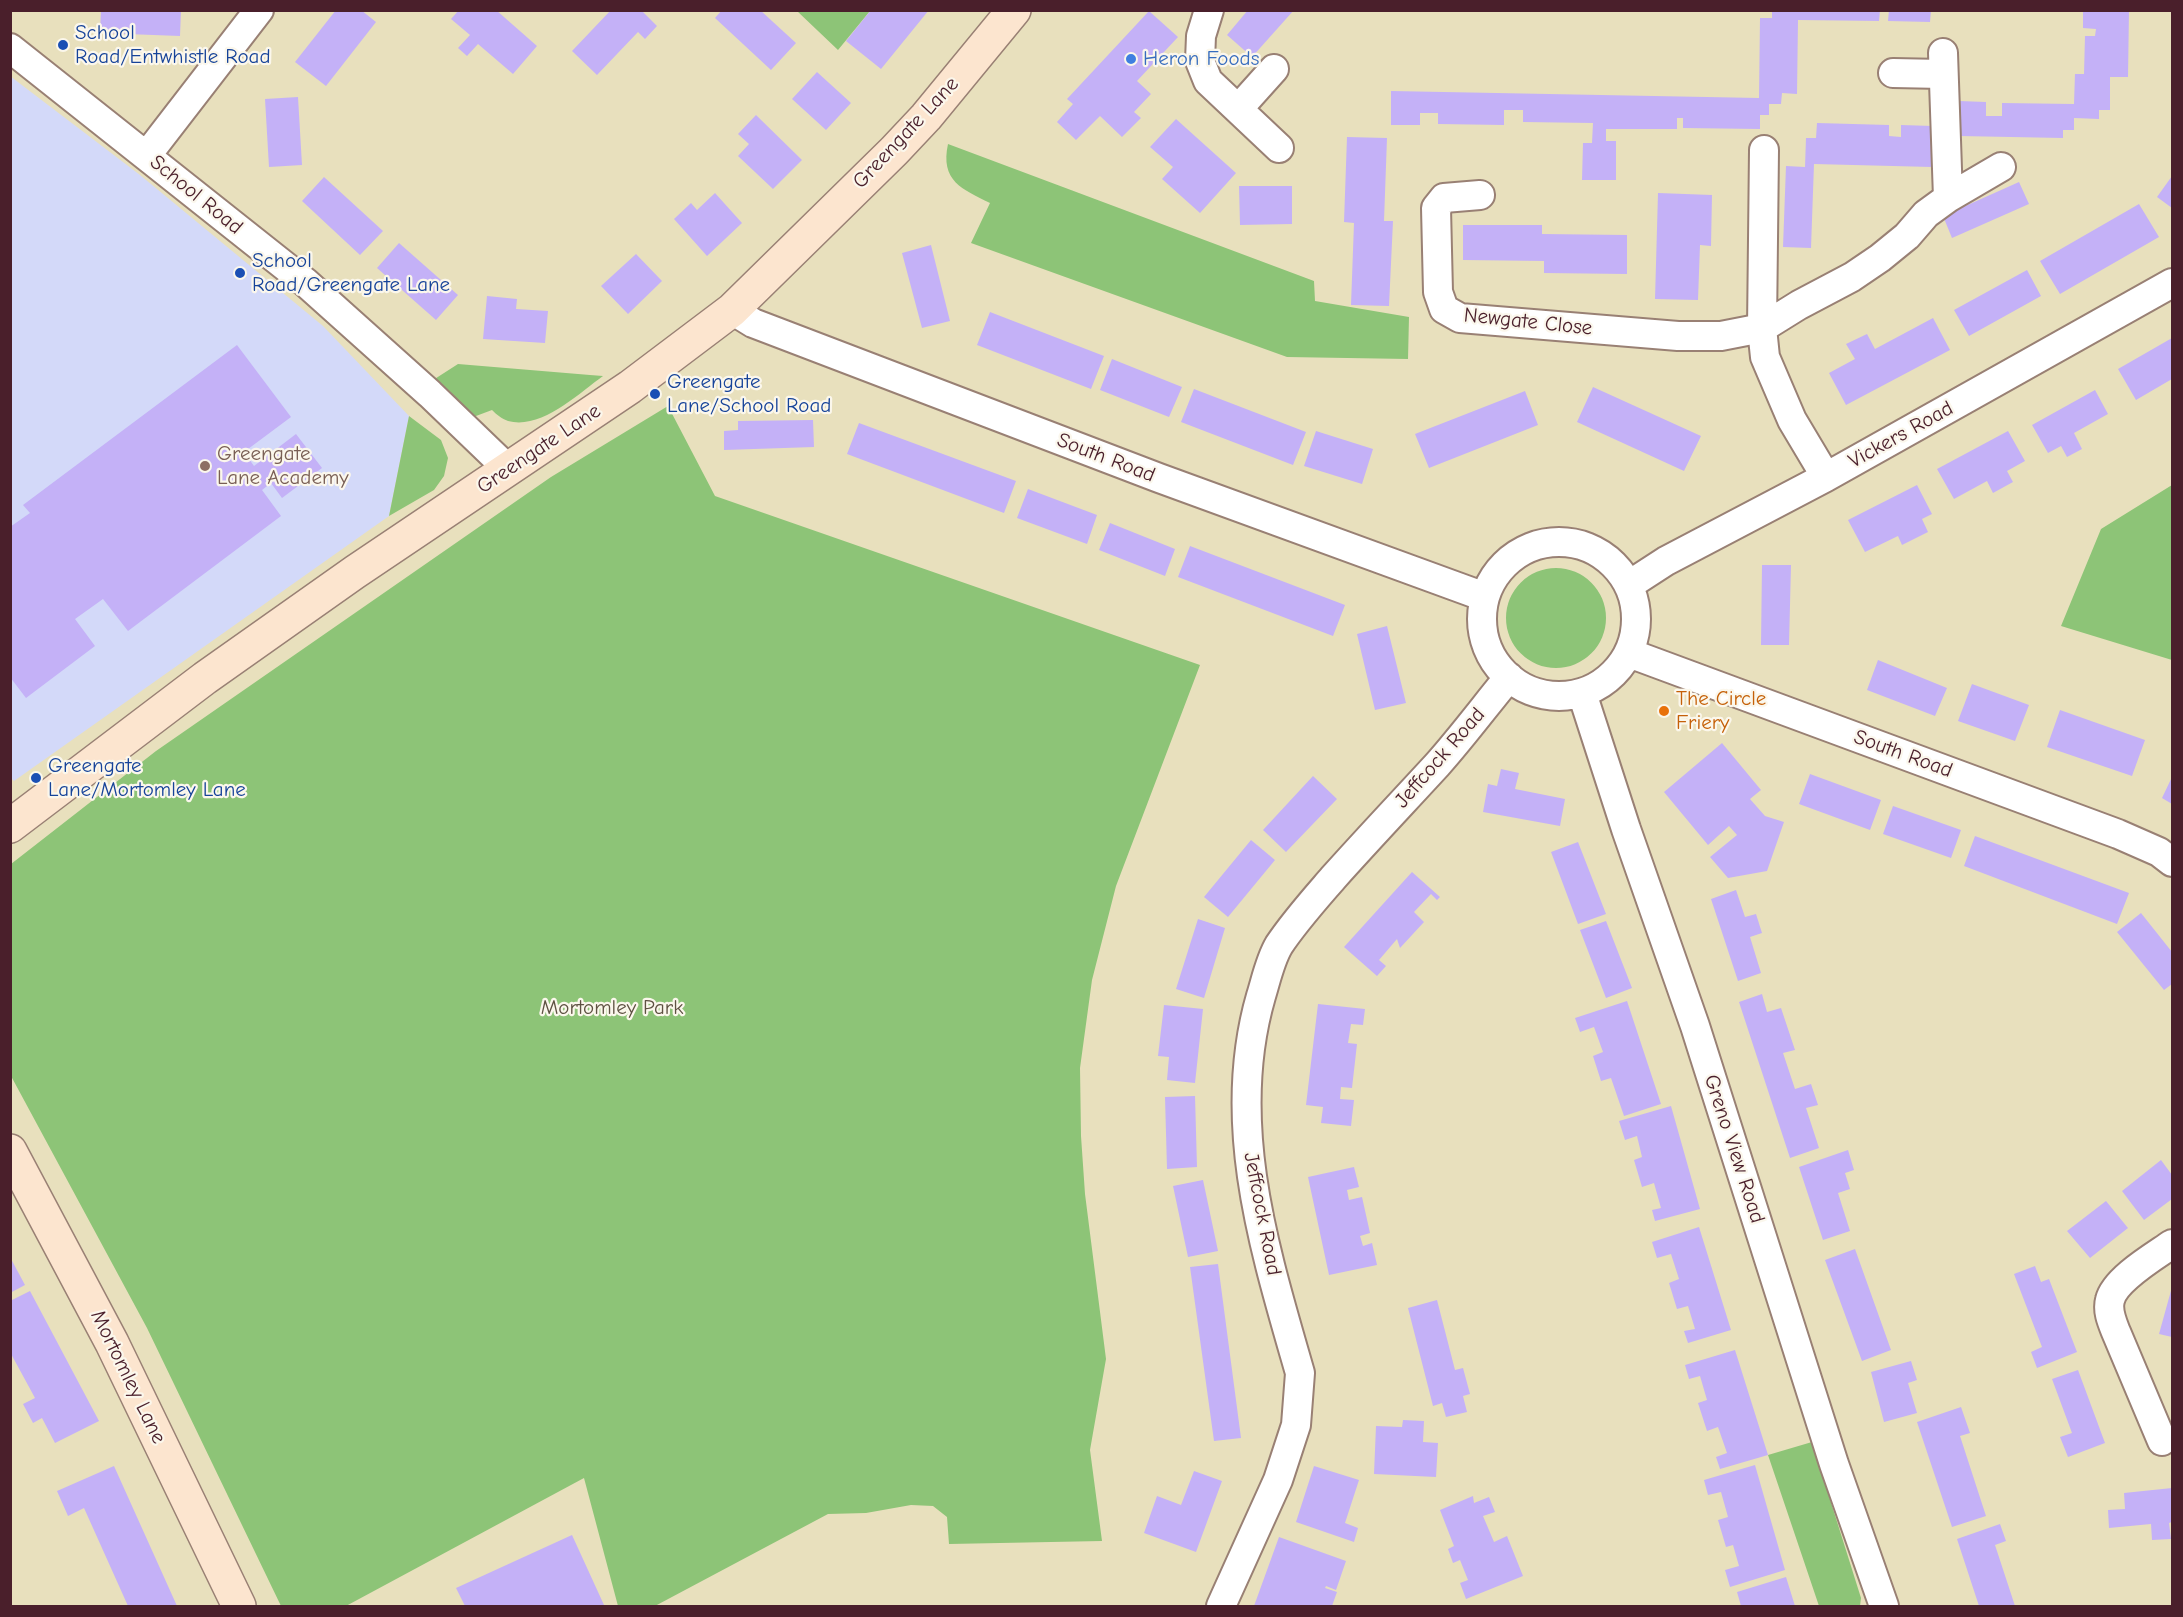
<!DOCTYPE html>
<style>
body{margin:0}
#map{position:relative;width:2183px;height:1617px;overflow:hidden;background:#e8e0bd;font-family:"Comic Neue",sans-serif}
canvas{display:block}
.frame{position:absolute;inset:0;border:12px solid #4a1f2b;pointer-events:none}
</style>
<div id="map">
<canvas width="2183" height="1617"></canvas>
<div class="frame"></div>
</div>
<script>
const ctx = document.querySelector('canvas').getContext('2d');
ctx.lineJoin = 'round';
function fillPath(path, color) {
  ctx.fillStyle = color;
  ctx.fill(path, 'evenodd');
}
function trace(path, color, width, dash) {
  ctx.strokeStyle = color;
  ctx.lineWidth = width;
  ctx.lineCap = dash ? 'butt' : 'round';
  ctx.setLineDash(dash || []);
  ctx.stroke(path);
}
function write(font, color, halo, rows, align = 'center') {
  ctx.font = font + ' "Comic Neue",sans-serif';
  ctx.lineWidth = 4.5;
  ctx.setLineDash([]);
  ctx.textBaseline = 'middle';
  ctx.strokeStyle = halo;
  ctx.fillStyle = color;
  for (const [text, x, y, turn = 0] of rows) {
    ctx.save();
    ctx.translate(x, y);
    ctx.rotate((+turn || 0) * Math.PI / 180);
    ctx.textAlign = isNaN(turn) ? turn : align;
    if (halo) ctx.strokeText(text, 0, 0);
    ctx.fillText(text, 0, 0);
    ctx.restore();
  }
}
fillPath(new Path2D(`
 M10,76l130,99 183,151 86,90 -20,100 -375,265 -4,-4z`), '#d3d9f9');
fillPath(new Path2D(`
 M797,11h73l-32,39z
 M948,144l366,137 1,20 94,16 -1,42 -121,-2 -316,-114 19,-40c-28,-14 -50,-22 -42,-59z
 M458,364l132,11 13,1c-25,18 -62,54 -95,45 -6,-2 -12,-7 -16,-11l-24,9 -38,-37z
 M668,406l47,90 485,169 -84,221 -24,94 -12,88 1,68 4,58 21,165 -16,91 12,91 -153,3 -2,-27 -14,-11 -22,-1 -45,8 -38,1 -173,92h-37l-34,-128 -238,128h-65l-134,-278 -136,-252v-212l145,-113 395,-274z
 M409,416l32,24 7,18 -4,18 -10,14 -45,26z
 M2172,485v175l-111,-34 40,-97z
 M1506 618a50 50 0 1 1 100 0a50 50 0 1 1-100 0Z
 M1812,1442l49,156 -1,8h-41l-51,-151z`), '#8dc477');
fillPath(new Path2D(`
 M101,10h80l-1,26 -80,-3z
 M336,10h25l15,12 -50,64 -31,-24z
 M459,10h37l41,36 -24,28 -35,-30 -11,12 -9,-8 12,-13 -19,-16z
 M611,10h30l16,16 -12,13 -7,-7 -41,43 -25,-24z
 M722,10h38l36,33 -25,27 -56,-52z
 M871,10h58l-48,59 -35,-28z
 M1248,10h46l-42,47 -25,-22z
 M1772,10h108l-1,11 -81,-1 -1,74 -15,-1 -1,11h-12v11h-9v14l-77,-1v-10h-6v11h-71v12h10v39h-34l1,-37h9l1,-20 -70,-1v-12h-19v15l-66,-1v-11h-18v12h-29v-34l368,7 1,-80h12z
 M1889,10h42l-1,12 -42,-1z
 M2083,10h46l-1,67h-18v33h-11v9l-25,-1v12h-11v8l-104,-2v-35l27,1v14h16v-13l72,1 1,-30h9l1,-38h10l1,-7 -13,-1z
 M1149,11l29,26 -41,44 14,13 -17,18 7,6 -19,19 -22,-21 -24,24 -19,-18 16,-18 -6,-5z
 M817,72l34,31 -25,27 -34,-31z
 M298,97l4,68 -33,2 -4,-68z
 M756,115l46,45 -29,29 -35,-33 11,-12 -11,-10z
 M1176,119l60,54 -36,40 -38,-34 11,-12 -23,-20z
 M1817,123l72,2v11l12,1v-12l32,1 -1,41 -118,-3 -3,84 -28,-1 3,-81 19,1 1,-29h10z
 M1347,137l40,1 -3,83h9l-4,85 -38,-1 3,-82 -10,-1z
 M2172,176v32l-15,-11z
 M324,177l59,54 -23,24 -58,-54z
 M2019,182l10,22 -77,34 -9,-22z
 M1239,186h53v38l-52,1z
 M715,193l27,30 -35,33 -33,-37 17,-16 6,7z
 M1658,193l54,2 -1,51 -11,-1 -2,55 -43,-1z
 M2139,204l20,33 -99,57 -20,-33z
 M1463,225h79v9l85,1v39l-83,-1v-12l-81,-1z
 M399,243l59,52 -22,25 -59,-52z
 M931,245l19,76 -28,7 -20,-75z
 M636,254l26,27 -34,33 -27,-28z
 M2027,270l14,26 -72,40 -15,-26z
 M487,296l30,3 -1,10 32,2 -3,32 -62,-4z
 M990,312l114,44 -13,33 -114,-44z
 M1933,318l17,32 -104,55 -17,-32 26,-14 -9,-15 21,-10 8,15z
 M2172,338v41l-36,21 -18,-31z
 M237,345l54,72 -47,35 10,14 42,-32 26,34 -40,30 -11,-15 -9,7 19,26 -153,115 -25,-32 -28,20 20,27 -69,52 -16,-21v-150l20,-14 -7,-8z
 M1112,359l70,28 -13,30 -69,-27z
 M1593,387l108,49 -17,35 -107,-49z
 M1194,389l112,43 -13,33 -112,-43z
 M2095,390l13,24 -34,19 8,16 -15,8 -6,-11 -13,7 -16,-28z
 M1525,391l13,34 -109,43 -14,-34z
 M813,420l1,27 -90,3v-19l14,-1v-9z
 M859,423l157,58 -12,32 -157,-59z
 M1316,431l57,18 -11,35 -58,-18z
 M2008,431l17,30 -18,10 6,11 -20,11 -6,-12 -33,18 -17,-30z
 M1917,485l15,29 -10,5 6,13 -26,13 -4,-9 -33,16 -17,-32z
 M1028,489l69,26 -10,29 -70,-26z
 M1110,523l65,26 -10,27 -66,-26z
 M1190,546l155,59 -12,31 -155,-59z
 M1762,565h29l-2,80h-28z
 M1387,626l19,77 -31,7 -18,-76z
 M1878,660l69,28 -12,28 -68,-26z
 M1972,684l57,21 -14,36 -57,-20z
 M2060,710l85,30 -13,36 -85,-29z
 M1722,743l39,47 -11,9 15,17 19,6 -17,49 -39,7 -18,-21 27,-22 -8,-9 -21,19 -44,-53z
 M1501,769l18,4 -4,16 50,10 -5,27 -77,-14 5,-28 9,2z
 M1810,774l71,26 -11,30 -71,-26z
 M1313,776l24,23 -51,53 -23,-22z
 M2172,777v27l-10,-6z
 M1893,806l68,24 -10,28 -68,-24z
 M1975,836l154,57 -12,31 -153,-58z
 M1251,840l24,20 -47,57 -24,-20z
 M1578,842l28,72 -28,10 -27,-72z
 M1412,872l28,25 -3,3 -6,-6 -17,18 10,10 -24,26 -3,-9 -18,21 7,6 -9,10 -33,-29z
 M1736,890l9,27 11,-3 6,19 -12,4 11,36 -23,8 -27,-82z
 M2141,913l31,39v32l-8,6 -47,-58z
 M1198,919l27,9 -21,70 -28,-9z
 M1606,921l26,67 -26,10 -26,-68z
 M1762,994l5,18 14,-4 14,42 -12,3 12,36 16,-5 7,21 -12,3 13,40 -29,10 -51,-156z
 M1627,1001l34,103 -37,12 -13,-38 -10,3 -8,-25 10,-4 -9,-25 -14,5 -5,-14z
 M1318,1004l47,5 -2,16 -12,-1 -3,19 9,1 -5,44 -11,-1 -1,12 14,1 -3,26 -30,-3 2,-16 -17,-2z
 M1164,1005l39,4 -8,74 -28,-3 2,-23 -11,-1z
 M1195,1096l2,71 -30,2 -2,-72z
 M1671,1106l29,103 -45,12 -3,-11 9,-2 -7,-25 -12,4 -8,-27 8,-3 -5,-21 -12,4 -6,-19z
 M1848,1150l6,20 -9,3 5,16 -12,4 12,38 -27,9 -24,-73z
 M2161,1160l11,15v24l-28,21 -22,-29z
 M1354,1167l5,20 -12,3 2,10 13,-3 8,36 -10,3 3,10 9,-3 5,22 -48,10 -21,-98z
 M1203,1180l15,71 -30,6 -15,-71z
 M2106,1201l22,27 -38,30 -23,-27z
 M1699,1227l32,103 -43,13 -4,-12 11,-2 -7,-23 -11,3 -8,-26 10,-4 -8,-25 -14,4 -5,-16z
 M1855,1249l36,101 -29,11 -37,-101z
 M10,1257l15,28 -15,8z
 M1218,1264l23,174 -27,3 -24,-174z
 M2035,1266l6,16 8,-3 28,73 -40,16 -6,-16 11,-5 -28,-73z
 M2172,1287v50l-13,-3z
 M30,1291l69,130 -44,22 -13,-25 -9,5 -10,-19 12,-6 -25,-46v-51z
 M1437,1300l18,70 8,-2 7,26 -7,2 4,16 -21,5 -4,-14 -9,3 -25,-98z
 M1735,1350l33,105 -48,14 -4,-12 11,-4 -9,-26 -11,4 -9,-28 9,-3 -7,-24 -11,3 -4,-14z
 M1911,1361l6,19 -9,3 9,30 -33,9 -13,-50z
 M2078,1370l27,73 -37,14 -8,-20 12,-4 -20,-54z
 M1961,1407l9,26 -10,3 26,80 -34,11 -35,-105z
 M1403,1420l21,1 -1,21 15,1 -2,34 -62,-3 2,-48 26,1z
 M1755,1465l30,105 -55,17 -5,-17 14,-4 -6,-21 -7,2 -8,-27 10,-3 -7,-25 -13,3 -4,-15z
 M114,1466l63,140h-49l-44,-98 -16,8 -11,-25z
 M1314,1466l45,14 -14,43 13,5 -4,14 -58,-20z
 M1194,1471l28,10 -26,71 -52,-19 13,-37 24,9z
 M2172,1488v34l-3,1 2,16 -19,1 -1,-16 -42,4 -1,-18 17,-1 -1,-16z
 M1473,1496l1,7 15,-6 6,15 -12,4 11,26 13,-6 16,40 -57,23 -6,-16 8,-3 -8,-20 -7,3 -5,-14 6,-3 -14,-36z
 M2000,1524l6,17 -11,4 20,61h-36l-22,-67z
 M572,1535l32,70 -139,1 -9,-18z
 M1279,1537l67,24 -10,29 -10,-4 -1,2 12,4 -5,14h-78z
 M1786,1577l9,29h-54l-4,-14z`), '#c4b1f7');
const street = new Path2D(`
 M1209,10l-8,26 -1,25 8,20 71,67
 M10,48l295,234 125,112 79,76
 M1943,53l5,145
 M1893,73l50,1
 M1239,108l35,-39
 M1764,150l-2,178 3,29 27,63 34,57
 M147,155l112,-145
 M1480,195l-36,3 -8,10 2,84 6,17 16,9 218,18h43l41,-8 37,-23 53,-28 28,-19 27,-22 19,-22 22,-16 53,-31
 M732,310l21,13 406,155 326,119
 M1482 619a77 77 0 1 1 154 0a77 77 0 1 1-154 0Z
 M1629,585l37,-24 160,-84 346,-194
 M1629,653l489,181 41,18 13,10
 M1582,693l44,136 69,197 139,438 50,142
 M2162,1441l-46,-109c-4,-10 -9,-21 -6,-32 5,-21 45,-44 62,-56
 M1221,1606l57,-126 18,-55 4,-52c-35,-122 -76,-250 -39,-377 5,-16 9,-36 18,-51 16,-24 35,-45 54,-67 34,-38 69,-75 104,-113 25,-28 48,-59 72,-88`);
const secondary = new Path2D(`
 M10,826l195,-148 150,-106 275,-185 102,-77 162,-159 32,-34 88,-107
 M10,1151l102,192 127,263`);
trace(street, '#998074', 32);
trace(secondary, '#998074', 36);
trace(street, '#fff', 28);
trace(secondary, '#fce5cf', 33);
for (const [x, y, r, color] of [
 [63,45,6,"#1a4fb4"],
 [1131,59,6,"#3f7fe0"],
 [240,273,6,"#1a4fb4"],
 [655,394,6,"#1a4fb4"],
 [205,466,6,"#8d6e63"],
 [1664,711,6,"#e8710a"],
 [36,778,6,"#1a4fb4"]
]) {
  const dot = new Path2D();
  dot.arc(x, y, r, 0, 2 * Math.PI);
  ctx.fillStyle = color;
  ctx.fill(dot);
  trace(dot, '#fbf7ec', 2);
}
write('21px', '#164399', '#fbf7ec', [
 ["School",75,33],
 ["Road/Entwhistle Road",75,57],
 ["School",252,261],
 ["Road/Greengate Lane",252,285],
 ["Greengate",667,382],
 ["Lane/School Road",667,406],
 ["Greengate",48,766],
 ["Lane/Mortomley Lane",48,790]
], 'left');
write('21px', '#366cbe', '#fbf7ec', [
 ["Heron Foods",1143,59]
], 'left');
write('21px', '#4a1f2b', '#fbf7ec', [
 ["Greengate Lane",906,133,-47],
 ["School Road",196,195,39],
 ["Newgate Close",1528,322,6],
 ["Vickers Road",1901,435,-29],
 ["Greengate Lane",539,449,-34],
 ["South Road",1106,458,21],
 ["South Road",1903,754,20],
 ["Jeffcock Road",1440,758,-49],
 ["Greno View Road",1734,1149,72],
 ["Jeffcock Road",1262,1214,79],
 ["Mortomley Lane",128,1377,64]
]);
write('21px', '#785e54', '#fbf7ec', [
 ["Greengate",217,454],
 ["Lane Academy",217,478]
], 'left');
write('21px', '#c56008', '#fbf7ec', [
 ["The Circle",1676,699],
 ["Friery",1676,723]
], 'left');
write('21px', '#5e5142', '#fbf7ec', [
 ["Mortomley Park",612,1008]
]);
</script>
